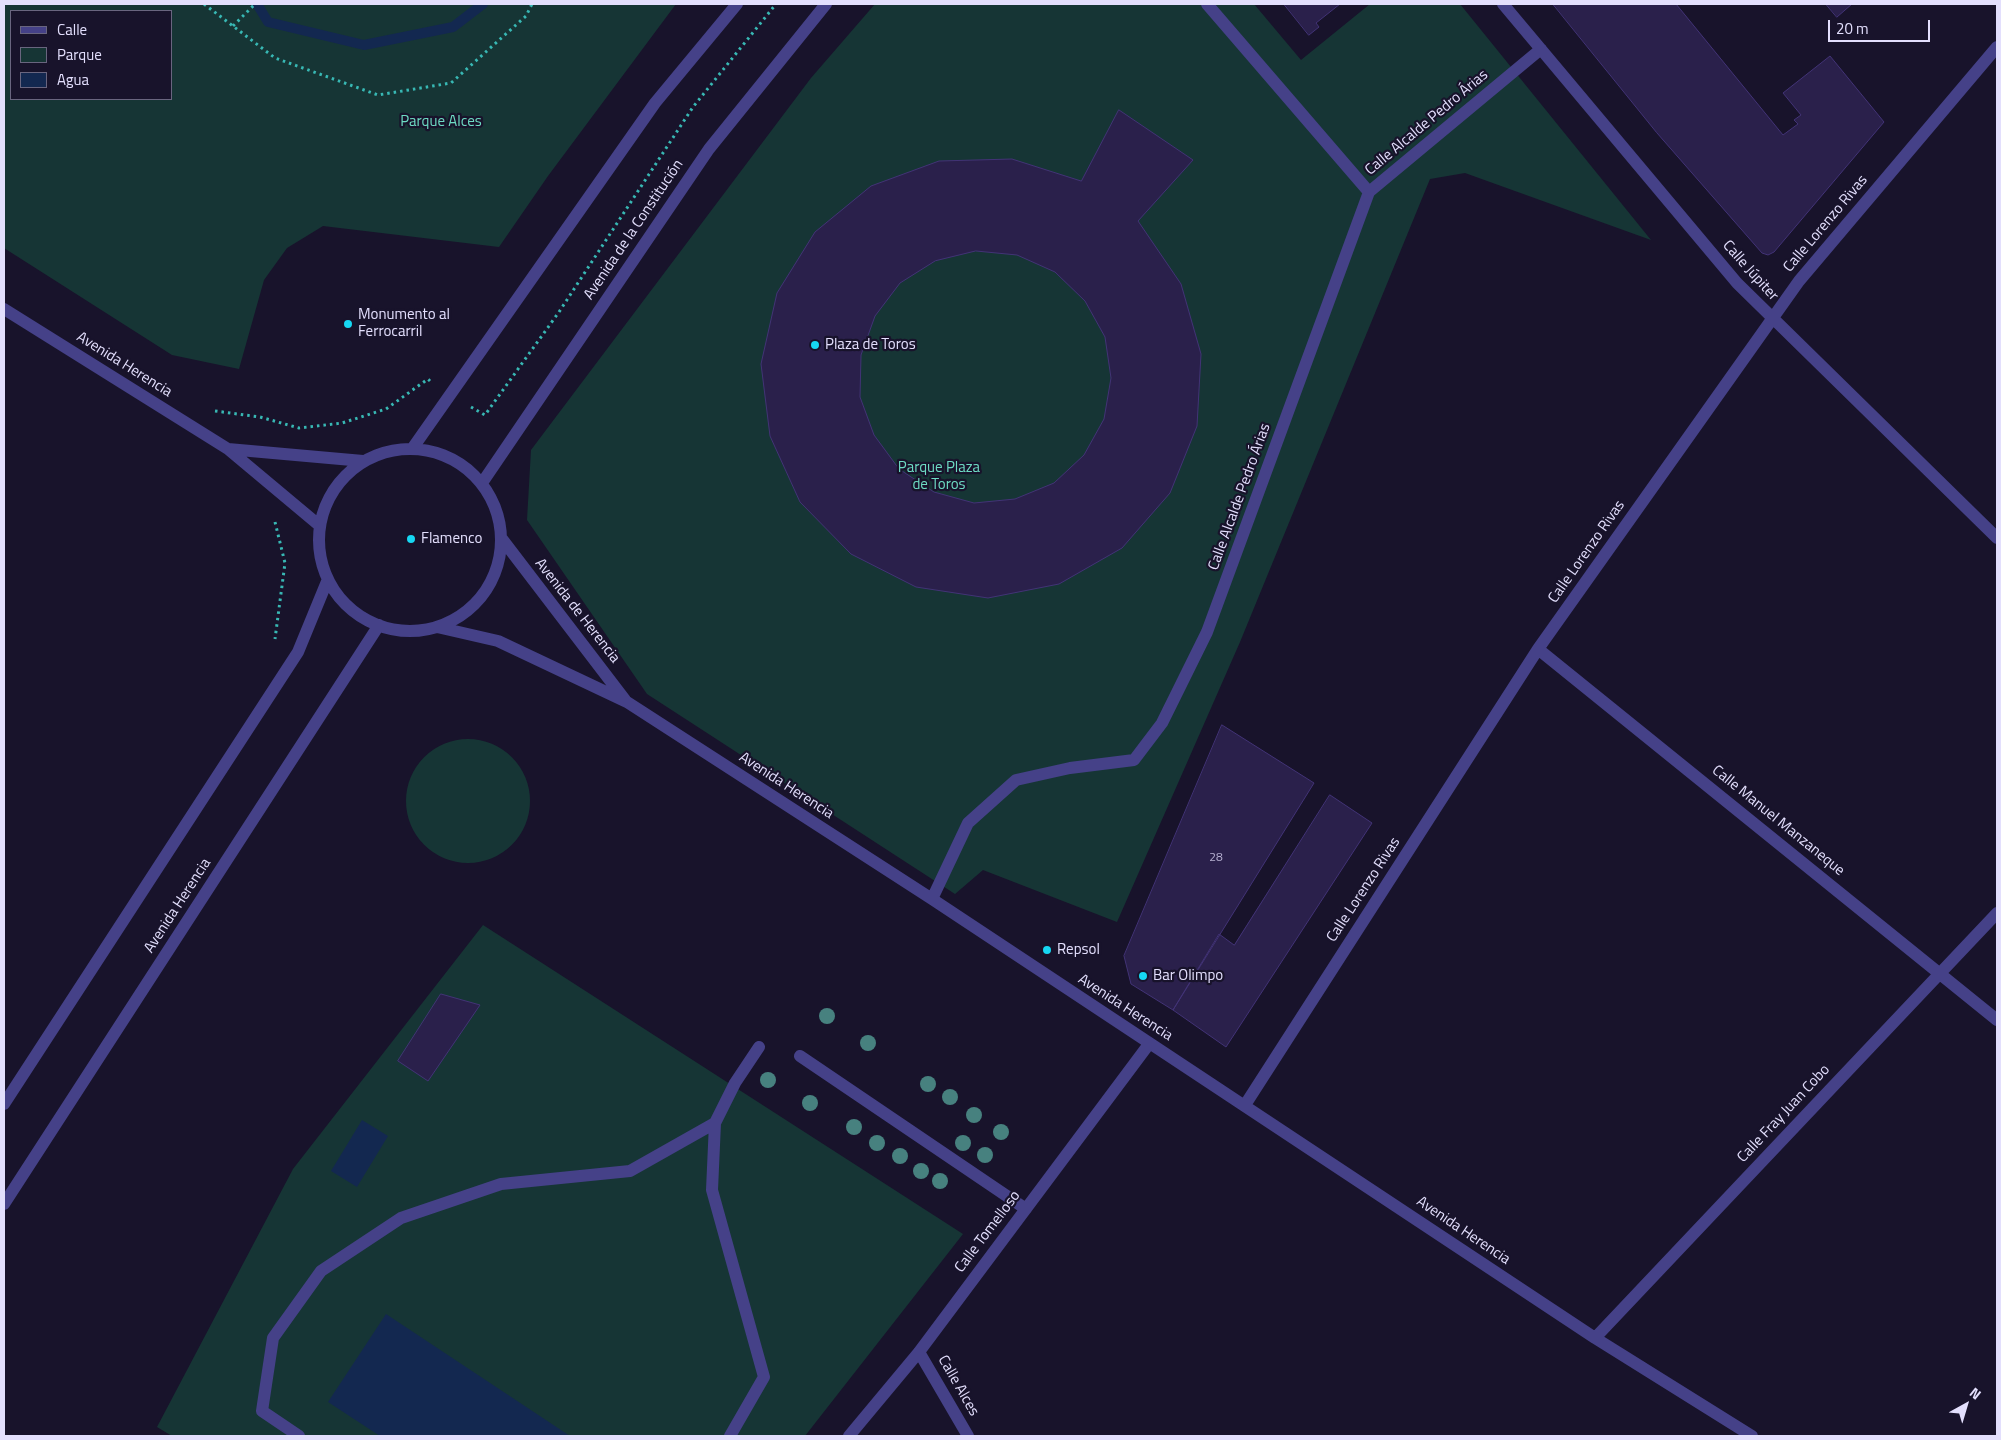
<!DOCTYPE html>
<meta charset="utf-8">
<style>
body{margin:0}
#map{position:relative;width:2001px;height:1440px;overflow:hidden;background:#18132b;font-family:"Titillium Web",sans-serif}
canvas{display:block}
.frame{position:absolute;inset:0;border:5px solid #e3dffd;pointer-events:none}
.legend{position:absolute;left:10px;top:10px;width:162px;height:90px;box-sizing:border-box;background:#18132b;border:1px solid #69657f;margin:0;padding:6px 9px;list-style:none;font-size:15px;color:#e3dffd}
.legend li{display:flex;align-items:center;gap:10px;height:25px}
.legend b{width:25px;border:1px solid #69657f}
.north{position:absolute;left:1941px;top:1380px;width:50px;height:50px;-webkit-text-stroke:4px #18132b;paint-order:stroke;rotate:39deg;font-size:14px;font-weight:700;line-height:20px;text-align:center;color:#e3dffd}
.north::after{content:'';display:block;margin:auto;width:18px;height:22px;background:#e3dffd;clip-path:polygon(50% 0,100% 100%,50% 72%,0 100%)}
.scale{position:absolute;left:1828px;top:20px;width:102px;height:22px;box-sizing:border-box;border:2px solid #e3dffd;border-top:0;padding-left:6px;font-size:15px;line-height:18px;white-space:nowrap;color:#e3dffd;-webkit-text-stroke:4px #18132b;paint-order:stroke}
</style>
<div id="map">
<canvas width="2001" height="1440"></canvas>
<div class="frame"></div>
<ul class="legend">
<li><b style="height:6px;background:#454188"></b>Calle</li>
<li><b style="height:14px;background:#163535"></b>Parque</li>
<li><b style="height:14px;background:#132850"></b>Agua</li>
</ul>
<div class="north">N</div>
<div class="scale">20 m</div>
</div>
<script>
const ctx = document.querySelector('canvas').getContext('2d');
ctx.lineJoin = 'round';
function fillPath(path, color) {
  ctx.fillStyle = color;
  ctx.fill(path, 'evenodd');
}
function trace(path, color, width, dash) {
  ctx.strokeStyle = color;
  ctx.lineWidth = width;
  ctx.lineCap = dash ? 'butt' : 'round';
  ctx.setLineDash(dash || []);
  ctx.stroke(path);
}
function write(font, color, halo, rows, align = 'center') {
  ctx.font = font + ' "Titillium Web",sans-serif';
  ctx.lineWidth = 4.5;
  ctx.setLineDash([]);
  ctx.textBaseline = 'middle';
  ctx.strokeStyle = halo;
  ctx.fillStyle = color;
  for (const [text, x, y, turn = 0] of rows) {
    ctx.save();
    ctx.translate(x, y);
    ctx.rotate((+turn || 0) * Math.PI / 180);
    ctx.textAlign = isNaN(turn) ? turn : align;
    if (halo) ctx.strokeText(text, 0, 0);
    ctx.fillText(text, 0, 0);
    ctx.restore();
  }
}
fillPath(new Path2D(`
 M4,4h672l-128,172 -49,71 -176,-21 -36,22 -23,32 -25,89 -67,-14 -168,-107zM11,11h160v88h-160z
 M875,4h379l47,56 69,-56h90l191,236 -186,-67 -35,6 -190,463 -123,280 -134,-52 -28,24 -308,-200 -120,-174 4,-70 280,-372z
 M406 801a62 62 0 1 1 124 0a62 62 0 1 1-124 0Z
 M483,925l480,309 -158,202h-633l-15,-9 136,-258z`), '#163535');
fillPath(new Path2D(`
 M362,1120l26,16 -31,51 -26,-16z
 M386,1314l184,122h-190l-52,-34z`), '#132850');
trace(new Path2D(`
 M257,4l11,18 96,23 89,-18 30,-23`), '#132850', 10);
const building = new Path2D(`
 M1284,4h56l-24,19 3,4 -10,8z
 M1553,4h123l107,131 15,-11 -4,-4 7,-5 -18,-22 47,-37 54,66 -110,130 -6,3 -6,-2 -105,-120z
 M1826,4h26l-15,13z
 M1119,110l74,50 -55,61 43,63 20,70 -4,72 -27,67 -48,55 -63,36 -71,14 -72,-11 -65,-33 -51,-52 -30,-66 -9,-72 16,-71 38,-61 56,-46 68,-25 73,-2 69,22zM976,251l41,4 38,17 30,29 20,36 6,41 -7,41 -20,36 -30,28 -39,16 -41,4 -40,-11 -35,-23 -25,-34 -14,-38 1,-42 14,-39 25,-33 35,-22z
 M1222,725l92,58 -141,227 -42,-26 -7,-28z
 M1330,795l42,28 -146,224 -53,-37 46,-76 15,11z
 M441,994l39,11 -52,76 -30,-20z`);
fillPath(building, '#2a204b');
trace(building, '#423376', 1);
trace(new Path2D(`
 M204,4l71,54 103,37 73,-12 75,-67 6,-12
 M233,26l22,-22
 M471,407l14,8 74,-103 134,-205 83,-103
 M215,411l45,6 39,11 43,-5 44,-14 42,-30 2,2
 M275,522l10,41 -10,76`), '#38b8b4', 3, [2.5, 4]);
trace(new Path2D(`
 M1207,4l162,188
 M1503,4l234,279 260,255
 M4,309l224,140 92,77
 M228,449l135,12
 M412,449l243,-346 82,-99
 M319 540a91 91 0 1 1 182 0a91 91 0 1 1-182 0Z
 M482,483l227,-334 117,-145
 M502,539l123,161
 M437,627l61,14 129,61 305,197 663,439 157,98
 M1538,649l459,371
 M932,899l36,-76 48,-43 54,-12 64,-8 28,-37 45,-91 162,-440 172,-143
 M800,1056l226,153
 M4,1104l294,-452 30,-73
 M1245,1105l293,-456 261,-368 198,-234
 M4,1204l375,-579
 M1595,1338l402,-425
 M919,1352l49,84
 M299,1436l-37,-25 11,-73 48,-67 80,-53 100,-34 129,-13 85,-48
 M730,1436l34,-59 -52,-187 3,-67 20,-40 24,-36
 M849,1436l70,-84 230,-308`), '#454188', 12);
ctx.fillStyle = '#47817f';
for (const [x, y] of [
 [827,1016],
 [868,1043],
 [768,1080],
 [928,1084],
 [950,1097],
 [810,1103],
 [974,1115],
 [854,1127],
 [1001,1132],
 [877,1143],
 [963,1143],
 [985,1155],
 [900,1156],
 [921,1171],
 [940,1181]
]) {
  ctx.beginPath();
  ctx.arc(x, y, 8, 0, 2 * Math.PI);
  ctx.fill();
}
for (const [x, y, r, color] of [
 [348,324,5,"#16d7f3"],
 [815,345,5,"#16d7f3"],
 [411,539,5,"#16d7f3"],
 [1047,950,5,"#16d7f3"],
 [1143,976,5,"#16d7f3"]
]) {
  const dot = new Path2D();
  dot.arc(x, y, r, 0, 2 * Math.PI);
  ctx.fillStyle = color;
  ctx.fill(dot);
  trace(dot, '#18132b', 2);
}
write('12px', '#b5afd0', null, [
 ["28",1216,858]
]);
write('15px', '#6ddbc3', '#18132b', [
 ["Parque Alces",441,122],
 ["Parque Plaza",939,468],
 ["de Toros",939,485]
]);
write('15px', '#e3dffd', '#18132b', [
 ["Calle Alcalde Pedro Árias",1427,123,-40],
 ["Calle Lorenzo Rivas",1826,224,-50],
 ["Avenida de la Constitución",634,230,-56],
 ["Calle Júpiter",1750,271,48],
 ["Avenida Herencia",124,365,32],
 ["Calle Alcalde Pedro Árias",1240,497,-70],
 ["Calle Lorenzo Rivas",1587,552,-55],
 ["Avenida de Herencia",577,611,52],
 ["Avenida Herencia",786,786,33],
 ["Calle Manuel Manzaneque",1778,821,39],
 ["Calle Lorenzo Rivas",1364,890,-57],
 ["Avenida Herencia",178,906,-57],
 ["Avenida Herencia",1125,1008,33],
 ["Calle Fray Juan Cobo",1784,1114,-47],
 ["Avenida Herencia",1463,1231,34],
 ["Calle Tomelloso",988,1232,-53],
 ["Calle Alces",958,1386,60]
]);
write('15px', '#e3dffd', '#18132b', [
 ["Monumento al",358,315],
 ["Ferrocarril",358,332],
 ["Plaza de Toros",825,345],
 ["Flamenco",421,539],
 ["Repsol",1057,950],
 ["Bar Olimpo",1153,976]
], 'left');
</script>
